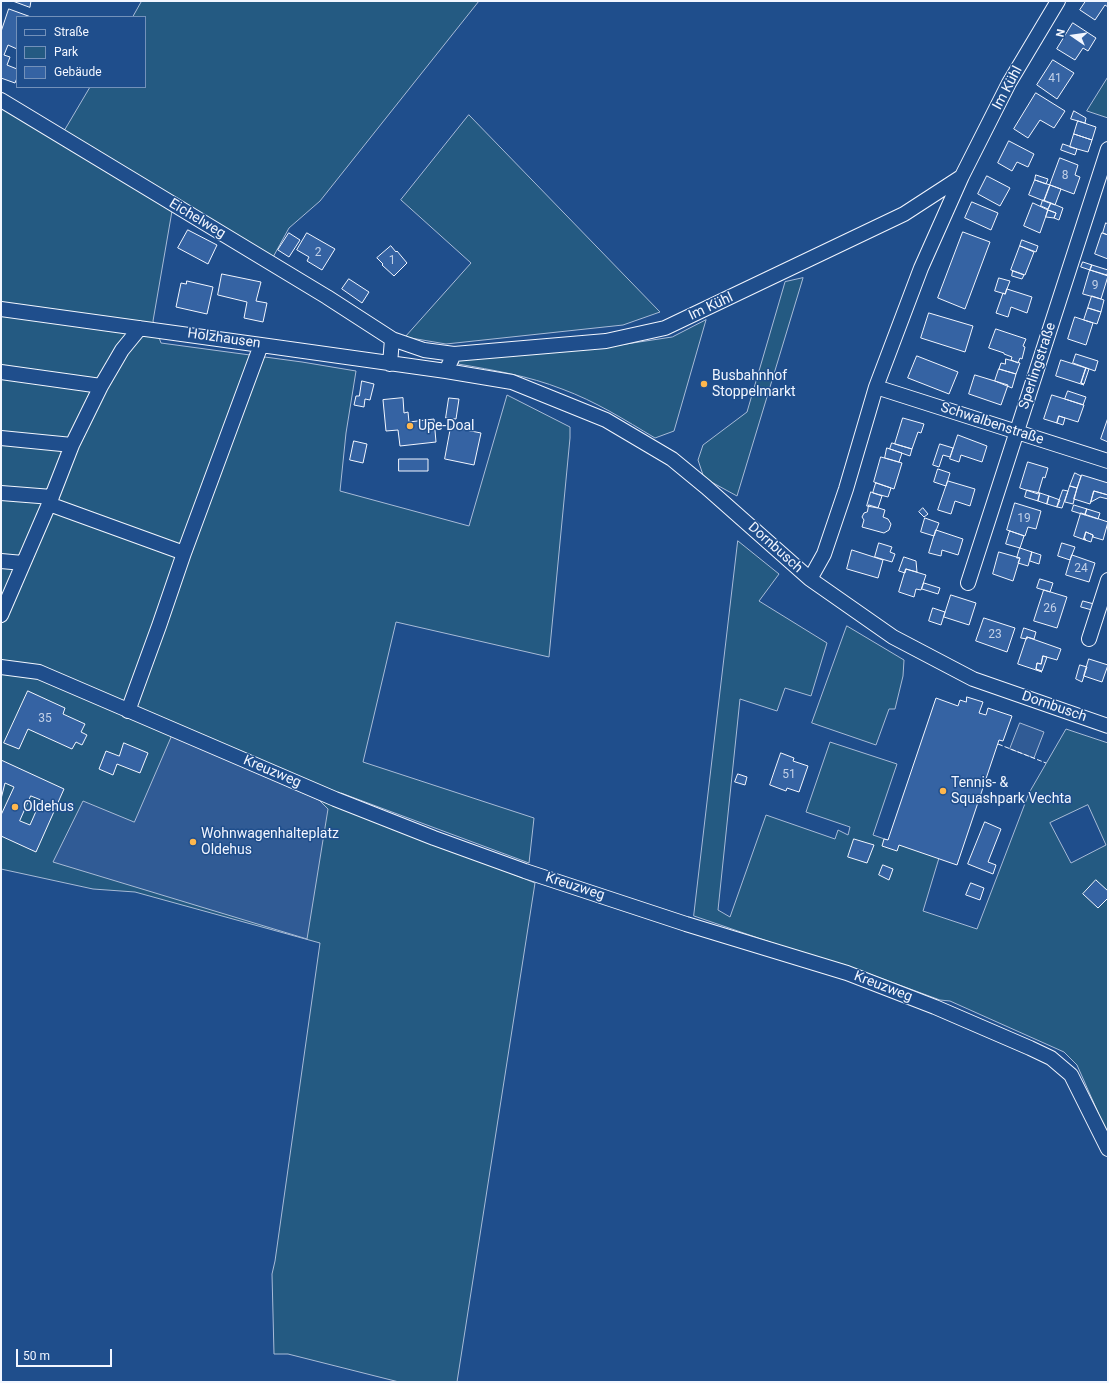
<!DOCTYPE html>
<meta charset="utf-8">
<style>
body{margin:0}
#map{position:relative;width:1109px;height:1383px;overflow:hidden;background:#1f4e8c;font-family:Roboto,sans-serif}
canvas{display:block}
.frame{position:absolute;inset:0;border:2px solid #f2f6ff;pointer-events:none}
.legend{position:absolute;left:16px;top:16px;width:130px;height:72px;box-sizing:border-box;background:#1f4e8c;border:1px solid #7391ba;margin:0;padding:5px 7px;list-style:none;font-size:12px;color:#f2f6ff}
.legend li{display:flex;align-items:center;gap:8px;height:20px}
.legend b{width:20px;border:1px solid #7391ba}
.north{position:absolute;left:1053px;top:16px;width:40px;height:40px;-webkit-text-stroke:3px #1f4e8c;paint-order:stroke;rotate:283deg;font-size:11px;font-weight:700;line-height:16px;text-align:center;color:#f2f6ff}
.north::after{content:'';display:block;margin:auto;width:14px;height:18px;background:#f2f6ff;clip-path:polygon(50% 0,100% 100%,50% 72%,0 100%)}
.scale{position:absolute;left:16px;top:1349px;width:96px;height:18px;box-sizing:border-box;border:2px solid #f2f6ff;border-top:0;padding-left:5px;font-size:12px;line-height:14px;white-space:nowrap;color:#f2f6ff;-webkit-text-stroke:3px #1f4e8c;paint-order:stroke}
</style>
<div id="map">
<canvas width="1109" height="1383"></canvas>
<div class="frame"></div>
<ul class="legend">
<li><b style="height:5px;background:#1f4e8c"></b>Straße</li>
<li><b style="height:11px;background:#245a82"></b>Park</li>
<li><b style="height:11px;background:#3563a3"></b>Gebäude</li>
</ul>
<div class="north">N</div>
<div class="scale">50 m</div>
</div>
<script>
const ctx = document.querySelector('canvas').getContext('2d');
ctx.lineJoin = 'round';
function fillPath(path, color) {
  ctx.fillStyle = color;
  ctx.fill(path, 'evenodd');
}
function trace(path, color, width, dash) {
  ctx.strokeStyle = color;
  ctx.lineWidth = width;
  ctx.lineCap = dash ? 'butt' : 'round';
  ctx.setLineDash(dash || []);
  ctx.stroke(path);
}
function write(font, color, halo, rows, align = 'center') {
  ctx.font = font + ' Roboto,sans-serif';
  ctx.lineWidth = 3;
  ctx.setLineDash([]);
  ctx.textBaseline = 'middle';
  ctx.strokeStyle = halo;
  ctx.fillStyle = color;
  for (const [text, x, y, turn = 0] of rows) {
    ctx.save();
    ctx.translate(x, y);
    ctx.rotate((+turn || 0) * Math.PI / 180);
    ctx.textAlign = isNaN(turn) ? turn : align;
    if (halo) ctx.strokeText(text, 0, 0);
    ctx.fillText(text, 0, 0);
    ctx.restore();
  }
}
const green = new Path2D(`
 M142,1h337l-159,200 -31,27 -17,31 -208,-128 26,-44h55v-70h-12z
 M1108,77v41l-21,-7z
 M1,108l171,103 -19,110 8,22 141,19 54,9 -10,62 -6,58 129,35 38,-131 63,32v11l-21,219 -153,-35 -33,140 171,56 -5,45 -188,-70 -1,12 195,78 -78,499h-58l-111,-28h-14l-2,-80 3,-13 45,-318 -185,-51 -42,-3 -92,-20z
 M469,115l191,197 -37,13 -177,19 -41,-7 66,-74 -70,-63z
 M803,278l-66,218 -33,-18 -6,-18 5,-15 44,-33 38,-130z
 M706,320l-32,111 -19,7c-30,-18 -60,-37 -93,-49 -33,-13 -69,-19 -104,-25l1,-7 154,-11 59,-9z
 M738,541l41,33 -20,27 68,42 -16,53 -26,-8 -8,23 -37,-12 -22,211 12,7 36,-102 69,24 3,-9 10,5 2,-8 -44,-15 24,-70 67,22 -24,71 66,23 -16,53 54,18 52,-136 37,-64 42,14v392l-31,-70 -13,-13 -114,-51 -10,-1 -95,-35 -40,-11 -111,-38zM1088,805l18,40 -35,18 -21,-40z
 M847,626l57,34 -1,16 -8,33h-6l-13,36 -64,-22z`);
fillPath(green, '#245a82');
trace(green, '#a8bbd7', 1);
const parking = new Path2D(`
 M1020,723l24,9 -10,26 -24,-9z
 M172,736l147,64 9,9 -21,130 -254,-77 30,-61 51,21z`);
fillPath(parking, '#305b95');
trace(parking, '#a8bbd7', 1);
const building = new Path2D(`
 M13,1h18l-1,6z
 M1086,1h22v6l-3,-2 -10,15 -15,-10z
 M9,9l22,8h-14v32l-9,-4 -4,10 6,2 -3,8 10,4v9l-2,5 -14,-5v-46z
 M1073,23l23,15 -8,13 -5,-3 -8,12 -18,-11z
 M1053,60l21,13 -17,26 -20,-14z
 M1036,93l29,18 -11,17 -14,-8 -12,18 -14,-9z
 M1074,111l12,7 -1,5 -14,-4z
 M1078,121l18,6 -4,13 -18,-6z
 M1074,134l18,6 -4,12 -18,-5z
 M1009,141l25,13 -6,13 -11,-5 -5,9 -14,-8z
 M1063,144l14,5 -2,6 -14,-5z
 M1060,158l18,7 -3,10 5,2 -6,17 -24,-9z
 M1036,175l12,4 -2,5 -11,-4z
 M987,176l23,12 -10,18 -22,-12z
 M1035,180l15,5 -6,16 -15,-6z
 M1050,185l11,4 -6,16 -11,-4z
 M1043,200l8,3 -3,6 -7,-3z
 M972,202l26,11 -7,17 -26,-12z
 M1033,203l15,7 -8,23 -16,-7z
 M1051,203l12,5 -4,12 -5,-2 2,-5 -8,-3z
 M1048,210l8,3 -2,5 -8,-1z
 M1106,223l2,1v11l-5,-2z
 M188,230l29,15 -9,19 -30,-16z
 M963,232l27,10 -25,67 -27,-11z
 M289,233l11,7 -11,17 -11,-7z
 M307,233l28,16 -13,21 -15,-9 2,-4 -12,-7z
 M1102,233l6,2v24l-13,-5z
 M1022,240l16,6 -2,6 -16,-6z
 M391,246l5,6 1,-1 10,12 -13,13 -12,-11 1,-1 -6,-6z
 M1020,246l14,6 -9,23 -14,-5z
 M1083,262l9,3 -2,5 -9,-3z
 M1092,265l16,5 -1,5 -17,-5z
 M1090,270l18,6 -7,23 -18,-5z
 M1013,271l11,4 -2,4 -10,-3z
 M222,274l39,8 -5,19 11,2 -4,19 -19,-4 3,-16 -29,-7z
 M999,278l11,3 -5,13 -10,-3z
 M349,279l20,13 -7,11 -20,-14z
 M187,281l26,6 -6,27 -31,-7 5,-24 5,1z
 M1007,289l25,8 -5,16 -16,-6 -3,10 -12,-4 7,-20 2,1z
 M1092,296l12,4 -3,12 -13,-4z
 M1088,308l13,4 -4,12 -13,-4z
 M929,313l44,13 -8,26 -44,-14z
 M1075,317l18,6 -7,22 -18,-6z
 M996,329l30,10 -3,7 2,1 -3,12 -2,-1 -2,5 -7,-3 1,-3 -8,-3v-1l-15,-5z
 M1076,354l22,7 -3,10 -22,-8z
 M917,356l41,16 -9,22 -41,-16z
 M1006,359l14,4 -4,11 -17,-5 2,-6 4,1z
 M1061,360l25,8 -5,15 3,2 -28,-9z
 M1086,368l3,1 -5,15 -3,-1z
 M999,369l17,5 -4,14 -17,-7z
 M975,375l33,10 -7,20 -32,-11z
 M362,381l12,3 -4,16 -5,-1 -1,8 -10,-2 2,-9h3z
 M1068,391l18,6 -3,8 -18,-6z
 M1052,395l32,10 -6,17 -19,-6 -2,7 -13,-4z
 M403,398l1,15 4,-1 1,10 25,-3 2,23 -36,4 -2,-16 -12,1 -3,-31z
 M449,398l10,1 -3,20 -10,-1z
 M1059,416l6,2 -2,7 -6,-2z
 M903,418l21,6 -3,9 -3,-1 -6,17 -17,-5z
 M1108,418v24l-7,-3z
 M451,427l30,6 -7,32 -29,-6z
 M958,435l29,11 -5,16 -21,-7 -2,7 -9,-3z
 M354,441l13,3 -4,19 -13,-3z
 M892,443l20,6 -2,7 -20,-7z
 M940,444l13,4 -3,9 -7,-2 -4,12 -6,-2z
 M887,448l15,5 -3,9 -14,-4z
 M881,457l21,6 -8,26 -20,-7z
 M399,459h29v12h-29z
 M1028,462l20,6 -3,10 -2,-1 -5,17 -18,-6z
 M938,469l12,4 -4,13 -12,-4z
 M1075,473l6,3 -4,12 -7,-2z
 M1082,475l26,8v12l-14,-4 -4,13 -16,-5z
 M948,481l27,8 -5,17 -15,-5 -4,13 -13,-4z
 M876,483l15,5 -3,9 -15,-4z
 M1070,486l7,2 -4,16 -8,-2z
 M1027,490l13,3 -2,8 -13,-4z
 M1063,490l5,1 -6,17 -5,-1z
 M1094,491l14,4v4l-8,-2 -9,5z
 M871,492l11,4 -4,12 -11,-2z
 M1040,493l9,3 -2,8 -9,-3z
 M1049,496l11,4 -3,7 -10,-3z
 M1015,503l26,8 -5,18 -8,-2 -3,9 -18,-6z
 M869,505l16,5 -2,7 5,2 3,5 -2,6 -5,3 -22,-6 2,-7 -2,-3 2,-4 3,-1z
 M1074,505l13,4 -2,6 -13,-4z
 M923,508l5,6 -4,3 -5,-5z
 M1087,509l13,4 -2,6 -13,-4z
 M1081,513l27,9 -5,18 -10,-3v-2l-7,-3 -2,7 1,1 -11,-4z
 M925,518l14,5 -5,13 -13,-4z
 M936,530l27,9 -5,16 -16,-5 -1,6 -12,-3z
 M1010,531l14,5 -4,12 -14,-4z
 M1086,532l7,3 -2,7 -6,-2 1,-1h-2z
 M879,543l13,4 -2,5 5,2 -3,8 -17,-5z
 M1062,543l13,4 -5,13 -12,-4z
 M1020,548l12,4 -4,14 -10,-3 2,-5h-3z
 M852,550l31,10 -5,18 -31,-9z
 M999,552l21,6 -7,23 -20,-7z
 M1032,552l9,3 -2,9 -9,-3z
 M1072,555l23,8 -6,19 -23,-7z
 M904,557l12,4 1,11 -11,-3 -1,4 -6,-2z
 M906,569l20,6 -5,15 -5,-1 -2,8 -15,-5z
 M1040,579l13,4 -3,9 -13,-4z
 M924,583l16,5 -2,6 -16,-5z
 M1044,590l23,7 -10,31 -23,-7z
 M951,595l25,8 -7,22 -25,-8z
 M1083,601l11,3 -2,6 -11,-3z
 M933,608l12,4 -4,13 -12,-4z
 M984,618l31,10 -8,24 -31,-11z
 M1024,628l12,4 -2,7 -7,-2v2l-6,-1z
 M1027,637l34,12 -4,11 -14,-4 -2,8 -4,-1 -1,6 6,3 -24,-8z
 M1043,656l4,1 -5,14 -6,-2 1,-6 4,1z
 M1089,659l19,6 -6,17 -18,-6z
 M1080,665l7,2 -5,15 -6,-3z
 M28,691l37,17 -2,6 22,10 -4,8 6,3 -5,10 -6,-3 -4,7 -44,-20 -9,20 -15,-6z
 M967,697l16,5 -4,11 7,2 2,-7 24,8 -9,25 -4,-1 -42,125 -58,-20 -2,6 -15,-5 2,-7 4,1 48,-142 22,8 2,-6 6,2z
 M124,743l24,10 -8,20 -23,-9 -4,11 -14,-6 7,-18 13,5z
 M781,753l13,5 -1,3 15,5 -9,26 -12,-4 -1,3 -16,-6z
 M1,760l63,29 -28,63 -35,-16v-21l13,-28 -9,-4 -4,16zM31,796l10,4 -11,25 -10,-4z
 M738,774l9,3 -2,8 -10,-3z
 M985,822l16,7 -13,33 8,3 -3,9 -25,-10z
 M854,839l20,6 -7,18 -19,-6z
 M883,865l10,4 -4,11 -10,-5z
 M1096,880l12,11v7l-10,10 -15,-14z
 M971,883l13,5 -4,12 -14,-5z`);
fillPath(building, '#3563a3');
trace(building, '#f2f6ff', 1);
const minor = new Path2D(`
 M1,100l326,197 65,42 -2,25
 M1,309l260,36 185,26 66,11 94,38 66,39 34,28 104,92 83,58 80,42 135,47
 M392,339l32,11 30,4
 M446,371l8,-17 152,-13 59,-13 239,-114 57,-37
 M1,372l100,14
 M876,387l232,74
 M1,438l71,7
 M1,493l51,4
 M49,504l135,49
 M1,561l22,2
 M810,579l14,-25 22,-65 30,-102 45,-119 41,-92 47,-93 49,-82
 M968,583l140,-434
 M1,615l48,-111 23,-59 29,-59 21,-36 18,-22
 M1089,639l19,-59
 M1,667l38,5 296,127 99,39 91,33 161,53 161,49 88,34 95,41 21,10 20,17 37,74
 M128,711l31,-85 25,-73 77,-208`);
trace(minor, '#f2f6ff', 16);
trace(minor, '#1f4e8c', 14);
trace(new Path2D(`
 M998,744l48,19`), '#f2f6ff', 1, [5, 2]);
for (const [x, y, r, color] of [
 [704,384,4,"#ffb74d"],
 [410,426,4,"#ffb74d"],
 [943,791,4,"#ffb74d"],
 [15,807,4,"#ffb74d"],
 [193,842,4,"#ffb74d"]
]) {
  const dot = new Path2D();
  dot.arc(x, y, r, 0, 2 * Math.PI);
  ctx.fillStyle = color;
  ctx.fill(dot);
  trace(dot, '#1f4e8c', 1.5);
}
write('12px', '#c3d1e8', null, [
 ["41",1055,79],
 ["8",1065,176],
 ["2",318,253],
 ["1",392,261],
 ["9",1095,286],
 ["19",1024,519],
 ["24",1081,569],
 ["26",1050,609],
 ["23",995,635],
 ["35",45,719],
 ["51",789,775]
]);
write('14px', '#f2f6ff', '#1f4e8c', [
 ["Im Kühl",1008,88,-62],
 ["Eichelweg",197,219,31],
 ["Im Kühl",711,307,-25],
 ["Holzhausen",224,339,8],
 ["Sperlingstraße",1038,366,-72],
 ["Schwalbenstraße",992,424,18],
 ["Dornbusch",775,548,42],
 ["Dornbusch",1054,707,19],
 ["Kreuzweg",272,772,23],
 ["Kreuzweg",575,887,18],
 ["Kreuzweg",883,987,21]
]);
write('14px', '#f2f6ff', '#1f4e8c', [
 ["Busbahnhof",712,376],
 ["Stoppelmarkt",712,392],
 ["Upe-Doal",418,426],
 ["Tennis- &",951,783],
 ["Squashpark Vechta",951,799],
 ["Oldehus",23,807],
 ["Wohnwagenhalteplatz",201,834],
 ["Oldehus",201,850]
], 'left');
</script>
